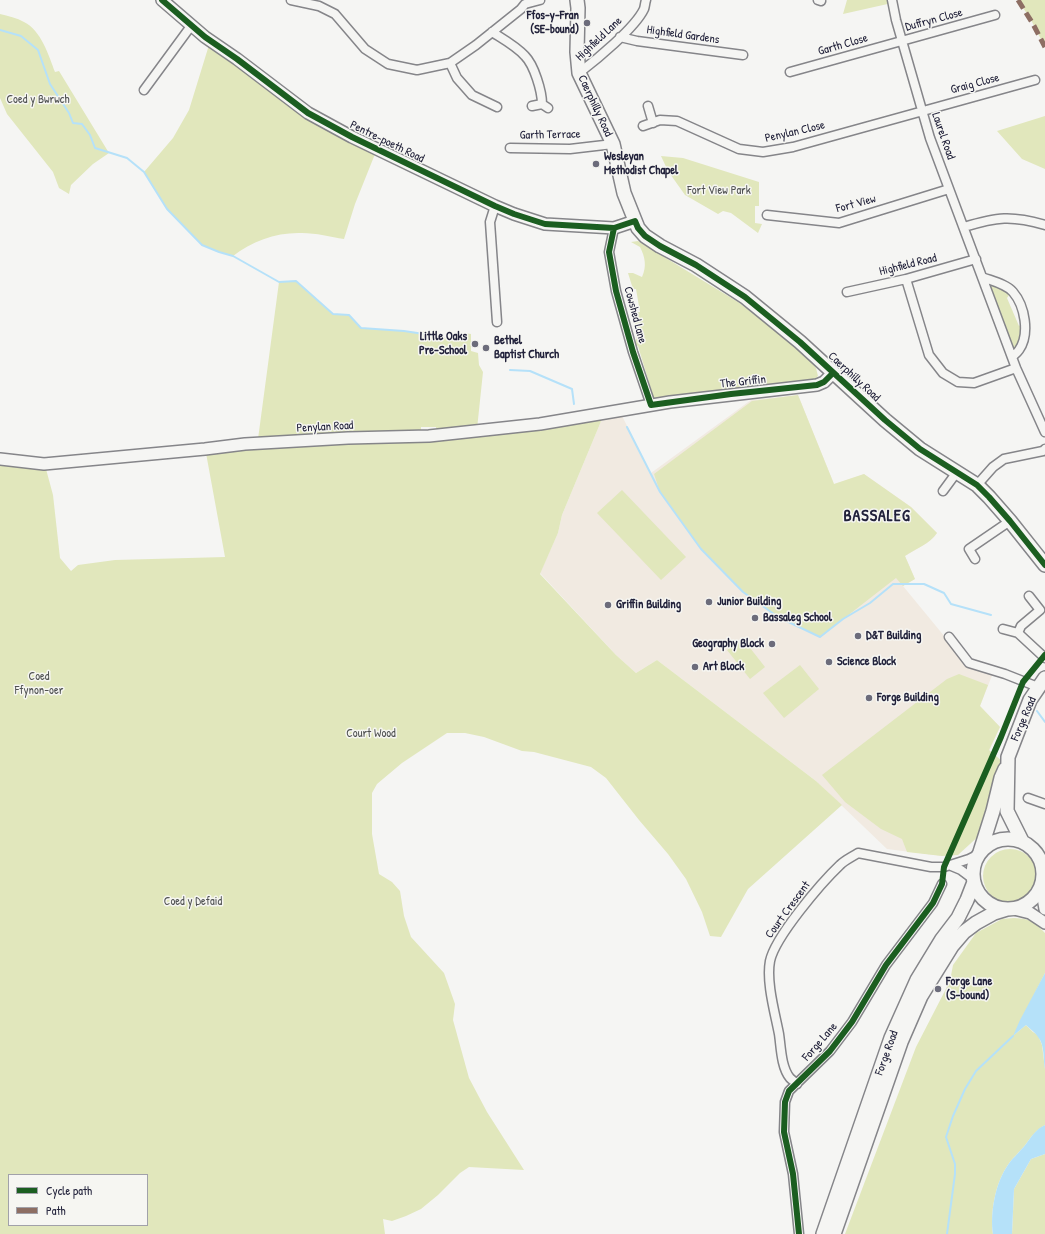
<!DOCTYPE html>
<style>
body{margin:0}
#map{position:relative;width:1045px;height:1234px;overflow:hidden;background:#f5f5f3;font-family:"Patrick Hand",sans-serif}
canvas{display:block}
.legend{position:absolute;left:8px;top:1174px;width:140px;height:52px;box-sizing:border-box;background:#f6f6f2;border:1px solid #a1a1a9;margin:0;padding:5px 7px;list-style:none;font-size:12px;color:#22223b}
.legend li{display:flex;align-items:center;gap:8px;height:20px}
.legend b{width:20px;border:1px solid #a1a1a9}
</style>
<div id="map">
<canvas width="1045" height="1234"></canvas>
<ul class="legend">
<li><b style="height:5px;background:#1b5e20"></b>Cycle path</li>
<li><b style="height:5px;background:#8d6e63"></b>Path</li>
</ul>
</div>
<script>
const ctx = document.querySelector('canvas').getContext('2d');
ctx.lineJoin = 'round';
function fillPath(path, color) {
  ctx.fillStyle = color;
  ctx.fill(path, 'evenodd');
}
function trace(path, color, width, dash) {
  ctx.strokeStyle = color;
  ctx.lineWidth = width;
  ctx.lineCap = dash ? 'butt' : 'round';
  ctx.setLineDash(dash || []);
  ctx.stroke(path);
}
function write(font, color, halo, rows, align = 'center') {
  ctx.font = font + ' "Patrick Hand",sans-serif';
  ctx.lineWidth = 3;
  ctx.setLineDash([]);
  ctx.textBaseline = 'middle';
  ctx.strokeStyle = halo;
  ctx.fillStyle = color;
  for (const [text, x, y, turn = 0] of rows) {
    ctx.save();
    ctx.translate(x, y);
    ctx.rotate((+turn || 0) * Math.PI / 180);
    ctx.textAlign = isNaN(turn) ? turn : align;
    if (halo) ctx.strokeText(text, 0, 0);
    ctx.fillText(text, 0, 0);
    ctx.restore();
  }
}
fillPath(new Path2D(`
 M798,395l36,89 30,-10 47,33 26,26 -3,4 -7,6 -22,13 10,23 -12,7 65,79 25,8 -13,33 20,21 -58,129 -55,-7 -71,-68 -159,-121 -21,13 -20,-18 -76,-82 18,-40 4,-18 40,-96 19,-5 30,59 100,-73z`), '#f1eae1');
fillPath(new Path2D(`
 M847,0h45v3l-49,11z
 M1020,0h25v47l-15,-29 -9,-13z
 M0,14c8,2 17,4 24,8 17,8 25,34 31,50l4,-1 50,82 -16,11 -22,21 -2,9 -10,-6 -6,-16 -46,-58 -7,-16z
 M209,45l77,57 13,11 76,41 -20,50 -11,35c-13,-2 -28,-6 -42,-6 -25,-1 -50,8 -69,23l-14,-4 -17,-7 -35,-36 -23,-37 29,-34 16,-28z
 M1045,116v53l-23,-10 -25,-28z
 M661,156l22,2 76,24v24h-4v17l7,1 -4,9 -27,-20 -8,-2 -5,3 -33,-19 -17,-24z
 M638,241l100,61 41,31 30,24 7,11 2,8 -3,3 -6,3 -155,17 -16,-53 -3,-1 2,-11 -4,-21 7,-1 -4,-23h-3l-5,-16h5l9,4c5,-11 3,-20 -2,-30l-9,-5z
 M982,277l30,14 -5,7 12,28 6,-5 -1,13 -12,23z
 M296,281l37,33 16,1 12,13 43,3 19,3v-3l7,3h7l2,3 24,1 1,-5 7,1v17l7,2 1,12 4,7 -6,57 -40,3 -1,-5h-15v5l-163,7 21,-157z
 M798,395l36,89 30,-10 47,33 26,26c-7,11 -22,16 -32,23l10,23 -12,7 -7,-8 -76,59 -42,-20 -35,-25 -42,-43 -41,-57 -6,-18 98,-73z
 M602,419l-40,96 -4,18 -18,41 76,81 20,18 21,-13 159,121 26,24 -94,84 -27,48 -11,-1 -8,-24 -16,-33 -18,-25 -29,-34 -33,-42 -15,-11 -57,-15 -12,-1 -38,-14 -19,-4h-18l-45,30 -25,21 -5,9v41l7,40 13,8 8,9 4,25 7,21 33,36 11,31 -2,16 16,58 18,34 37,58 -55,-3 -9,6 -22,22 -17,14 -15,7 -14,5 -9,-2 2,15h-385v-771l46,6 7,26 7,63 11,13 7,-6 37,-5 110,-3 -19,-104 60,-5 222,-13zM9,1175h138v50h-138z
 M622,490l64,67 -25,23 -64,-67z
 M743,639l22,28 -15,12 -23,-29z
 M800,665l19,24 -35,29 -21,-25z
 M959,674l29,11 -8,21 20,21 -11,23 13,11 -10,40 -10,32 -24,22 -16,1 -35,-4 -5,-13 -21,-10 -36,-27 -23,-27 125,-96z
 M983 876a27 27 0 1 1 54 0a27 27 0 1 1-54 0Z
 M1014,918c17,1 19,3 31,15v40l-31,62 12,-10 7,7 5,3 4,10 3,24v56c-9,5 -13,11 -19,19 -6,8 -15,15 -20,24 -11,17 -16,46 -13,66h-148l71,-187 34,-66 3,-16 23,-32 26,-14z
 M1045,1154v80h-33l2,-45 17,-30z`), '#e1e7bc');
fillPath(new Path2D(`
 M1045,973v96c-2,-9 0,-24 -7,-32 -2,-4 -8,-8 -12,-12l-13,11 7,-16z
 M1045,1125v29l-14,5 -17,30 -2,45h-19c-3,-20 2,-49 13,-66 5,-9 14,-16 20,-24 6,-8 10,-15 19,-19z`), '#b5e1f9');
trace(new Path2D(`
 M0,30l21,6 17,14 12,34 19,29 4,10 9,1 8,11 5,13 32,10 17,14 23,37 35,36 17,7 14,4 46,26 17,-1 37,33 16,1 12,13 43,3 20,3
 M510,370l20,1 42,18 2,15
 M627,427l33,65 41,57 42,43 35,25 42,20 23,-18 27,-16 23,-19h31l20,9 7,11 40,11
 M1037,711l8,11
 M947,1234l8,-60v-10l-9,-27 7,-21 12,-27 11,-18 37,-35`), '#b5e1f9', 2);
const street = new Path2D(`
 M291,0l28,6 16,8 30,35 23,15 29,6 33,-7 26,-18 45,-36 4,-5 15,-4
 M818,0l3,1
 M892,0l4,20 34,118 86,230 29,64
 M492,32c11,7 24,14 33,24 9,9 17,35 17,48
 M620,37l17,4 106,14
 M450,63l7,15 15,17 25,12
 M790,72l205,-57
 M579,73c17,-13 56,-45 65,-64 1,-3 1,-6 2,-9
 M144,90l47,-64
 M532,106l10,-2 6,4
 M648,106l5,17
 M643,126l17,-6 17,1 62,28 24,3 30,-5 242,-67
 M510,148l60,1 43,-5
 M495,206l-5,16 7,100
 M767,215l72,8 110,-34
 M964,227c33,-10 47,-12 81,-2
 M614,228l-5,24 7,39 17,61 18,53
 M982,277c10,4 24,7 31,15 12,14 17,42 6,58 -2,3 -5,5 -7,7
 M906,279l23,76 14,18 15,9 16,1 42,-15
 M847,292l59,-13 70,-20
 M977,485l16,-18 11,-8 39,-8 2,-2
 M943,491l14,-19
 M975,559l-6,-10 41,-28
 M1003,629l15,4 27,25
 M1018,633l3,-7 19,-16 -11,-14
 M949,637l20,26 36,11 33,13
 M1028,798l17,6
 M949,865l12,5 12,9
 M797,1084c-2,-2 -5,-4 -7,-6 -9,-11 -9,-31 -11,-44 -4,-21 -13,-52 -9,-73 5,-24 51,-78 70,-96 5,-5 12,-8 18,-12l73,14h13l25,-8 10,-5
 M799,1234l-6,-60 -9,-42 1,-30 4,-11 41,-40 22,-29 34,-57 47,-62 9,-19`);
const secondary = new Path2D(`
 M162,0l43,37 32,22 71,54 44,24 143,69 19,8 31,10 69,4 21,-7
 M0,459l44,5 161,-15 40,-5 103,-6 81,-2 111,-12 130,-22 147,-17 7,-3 9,-9
 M1041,886l4,23
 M1014,909l16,4 15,10`);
const primary = new Path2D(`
 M577,0l1,8 -1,44 2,21 34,71 11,49 14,35 7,8 15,10 36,19 49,32 55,45 85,78 35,29 57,36 12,12 21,24 35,44
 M973 874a35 35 0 1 1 70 0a35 35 0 1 1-70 0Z
 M1022,841l-15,-30 1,-54 22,-57 15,-22
 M980,852l13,-41 8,-33 4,-9
 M823,1234l68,-196 26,-58 25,-41 16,-21 9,-18 7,-18
 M834,1234l67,-192 20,-46 31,-50 12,-14 12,-9 18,-10 13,-4`);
trace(street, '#858589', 11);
trace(secondary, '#858589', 14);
trace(primary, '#858589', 16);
trace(street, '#f5f5f3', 8);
trace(secondary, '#f5f5f3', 11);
trace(primary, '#f5f5f3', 13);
trace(new Path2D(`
 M1018,0l15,24 12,23`), '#8d6e63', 5, [10, 5]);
trace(new Path2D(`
 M162,0l43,37 32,22 71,54 44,24 143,69 19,8 31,10 69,4 21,-7 3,7 7,8 15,10 36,19 49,32 55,45 85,78 35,29 57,36 12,12 21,24 35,44
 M614,228l-5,24 7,39 17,61 18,53 80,-11 86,-9 7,-3 9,-9
 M799,1234l-6,-60 -9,-42 1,-30 4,-11 41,-40 22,-29 34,-57 47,-62 9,-19 2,-17 57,-130 22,-55 22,-27`), '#1b5e20', 6);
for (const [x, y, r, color] of [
 [587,23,4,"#6c6c7b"],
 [596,164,4,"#6c6c7b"],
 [475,344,4,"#6c6c7b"],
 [486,348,4,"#6c6c7b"],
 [709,602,4,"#6c6c7b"],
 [608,605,4,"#6c6c7b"],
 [755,618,4,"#6c6c7b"],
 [858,636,4,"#6c6c7b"],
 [772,644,4,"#6c6c7b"],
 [829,662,4,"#6c6c7b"],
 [695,667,4,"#6c6c7b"],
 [869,698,4,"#6c6c7b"],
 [938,989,4,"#6c6c7b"]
]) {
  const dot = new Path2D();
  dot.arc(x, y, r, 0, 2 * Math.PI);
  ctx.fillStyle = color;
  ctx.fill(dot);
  trace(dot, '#f6f6f2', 1.5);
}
write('bold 12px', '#22223b', '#f6f6f2', [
 ["Ffos-y-Fran",579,16,"right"],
 ["(SE-bound)",579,30,"right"],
 ["Wesleyan",604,157],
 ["Methodist Chapel",604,171],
 ["Little Oaks",467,337,"right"],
 ["Pre-School",467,351,"right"],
 ["Bethel",494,341],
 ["Baptist Church",494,355],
 ["Junior Building",717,602],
 ["Griffin Building",616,605],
 ["Bassaleg School",763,618],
 ["D&T Building",866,636],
 ["Geography Block",764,644,"right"],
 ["Science Block",837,662],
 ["Art Block",703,667],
 ["Forge Building",877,698],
 ["Forge Lane",946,982],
 ["(S-bound)",946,996]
], 'left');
write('12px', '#22223b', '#f6f6f2', [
 ["Duffryn Close",934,20,-15],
 ["Highfield Gardens",683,35,8],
 ["Highfield Lane",599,39,-43],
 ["Garth Close",843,45,-16],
 ["Graig Close",975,84,-15],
 ["Caerphilly Road",595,106,65],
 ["Penylan Close",795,132,-13],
 ["Garth Terrace",550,135,-1],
 ["Laurel Road",943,136,71],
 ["Pentre-poeth Road",387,142,26],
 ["Fort View",856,204,-15],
 ["Highfield Road",908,265,-14],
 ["Cowshed Lane",635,315,75],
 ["Caerphilly Road",854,377,43],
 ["The Griffin",743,382,-6],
 ["Penylan Road",325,427,-3],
 ["Forge Road",1024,719,-67],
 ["Court Crescent",788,910,-54],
 ["Forge Lane",820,1042,-49],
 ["Forge Road",887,1053,-70]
]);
write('12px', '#4e5050', '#f6f6f2', [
 ["Coed y Bwrwch",38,100],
 ["Fort View Park",719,191],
 ["Coed",39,677],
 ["Ffynon-oer",39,691],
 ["Court Wood",371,734],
 ["Coed y Defaid",193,902]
]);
ctx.letterSpacing = '1px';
write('bold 16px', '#22223b', '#f6f6f2', [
 ["BASSALEG",877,517]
]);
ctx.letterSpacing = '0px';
</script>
